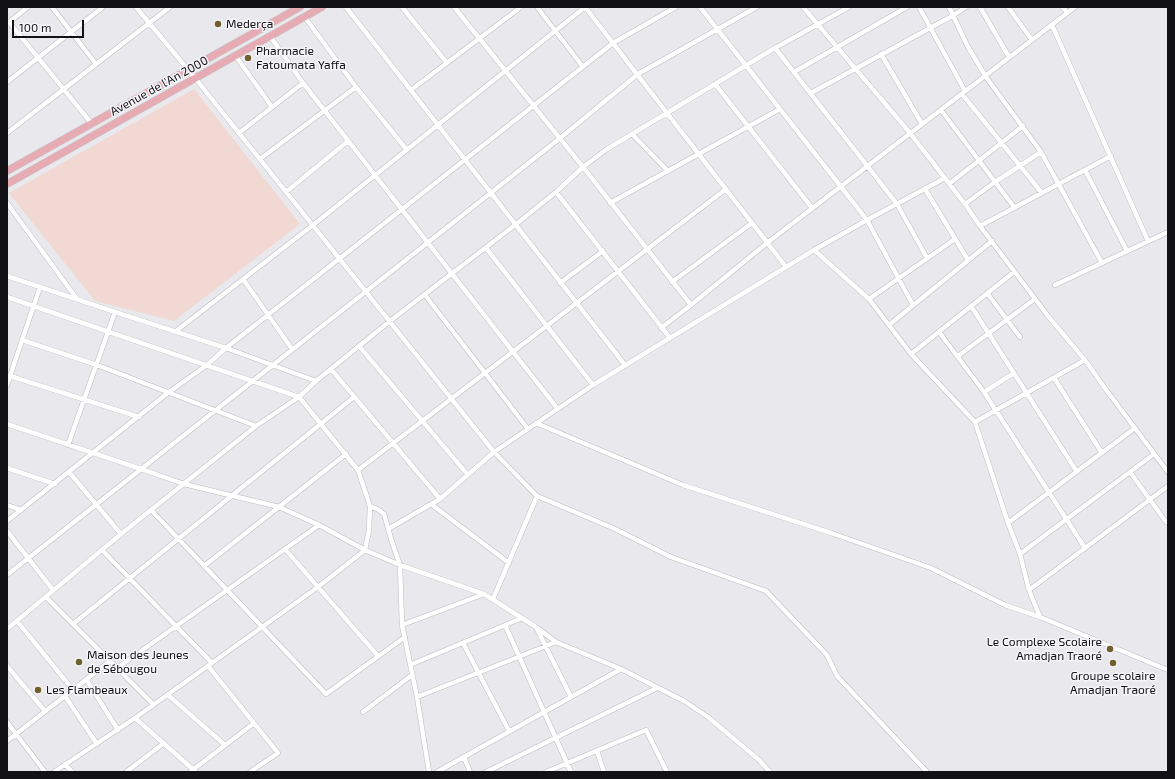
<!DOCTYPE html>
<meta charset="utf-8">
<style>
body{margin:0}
#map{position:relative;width:1175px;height:779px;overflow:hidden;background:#e8e8ed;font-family:"Exo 2",sans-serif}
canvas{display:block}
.frame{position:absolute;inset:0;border:8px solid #121214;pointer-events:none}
.scale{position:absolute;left:12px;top:20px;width:72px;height:18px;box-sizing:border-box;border:2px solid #121214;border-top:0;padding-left:5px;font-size:12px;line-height:14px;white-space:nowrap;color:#121214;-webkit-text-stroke:3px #f6f5fa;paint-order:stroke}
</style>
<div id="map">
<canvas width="1175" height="779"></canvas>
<div class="frame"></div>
<div class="scale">100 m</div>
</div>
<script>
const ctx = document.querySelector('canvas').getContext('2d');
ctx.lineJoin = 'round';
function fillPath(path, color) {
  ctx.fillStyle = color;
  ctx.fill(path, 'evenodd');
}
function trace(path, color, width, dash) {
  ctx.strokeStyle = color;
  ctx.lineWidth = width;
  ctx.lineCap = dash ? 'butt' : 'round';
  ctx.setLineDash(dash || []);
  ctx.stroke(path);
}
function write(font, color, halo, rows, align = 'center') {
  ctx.font = font + ' "Exo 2",sans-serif';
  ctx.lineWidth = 3;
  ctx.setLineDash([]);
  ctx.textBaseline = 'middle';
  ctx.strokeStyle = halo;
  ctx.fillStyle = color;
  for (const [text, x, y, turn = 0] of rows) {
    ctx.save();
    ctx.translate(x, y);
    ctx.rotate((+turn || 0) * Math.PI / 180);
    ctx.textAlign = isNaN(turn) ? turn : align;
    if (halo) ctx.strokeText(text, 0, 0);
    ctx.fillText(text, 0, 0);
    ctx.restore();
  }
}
fillPath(new Path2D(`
 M194,89l106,135 -126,97 -79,-20 -86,-108z`), '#f2d8d3');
const minor = new Path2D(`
 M52,7l44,57
 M136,7l59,71 299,374 43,44 76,32 58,29 95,34 61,64 10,21 90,96
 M346,7l279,358
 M402,7l45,56
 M454,7l129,160 108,138
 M537,7l46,60
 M585,7l201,260
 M700,7l167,213 46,85
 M803,7l107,126 55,71 15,22 68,90 37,44 22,31 61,81
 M919,7l46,84
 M949,7l19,40 18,30 55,75 61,111
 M980,7l29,50
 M1008,7l24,33
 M1063,7l4,6
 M304,16l52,71 51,63
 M9,22l83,102
 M8,23l20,-16
 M1052,25l96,216
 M270,36l33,47 254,325
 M775,48l122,156 30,54
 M881,54l41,70
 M235,55l37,52
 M794,72l113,-65
 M7,82l96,-75
 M715,84l97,124
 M411,90l110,-83
 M811,93l143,-78 12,-8
 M962,94l80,99
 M941,110l73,97
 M7,133l163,-126
 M239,133l64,-50
 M632,134l36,37
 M260,159l96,-72
 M1085,170l42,81
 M949,184l74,-58
 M925,189l43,71
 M286,192l62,-51
 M556,192l114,146
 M7,203l70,96
 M610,203l170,-94
 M965,204l30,-22 46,-30
 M980,226l131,-70
 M486,248l107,137
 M814,250l55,49 42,55 64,68 33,101 12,31 9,36 11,27
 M7,276l108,36 111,36 90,33
 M243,279l49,70
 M672,282l80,-59
 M560,283l43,-32
 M1055,285l113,-53
 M987,293l33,44
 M425,295l103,134
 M7,297l292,100 59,73 12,36 9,4 5,4 8,28 8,23 2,60 15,72 12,75
 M869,299l86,-60
 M971,306l106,166
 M889,325l103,-84
 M661,328l30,-23 76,-62 308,-236
 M176,331l137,-106 272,-218
 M939,332l45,60 101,156
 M22,340l75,25 159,61
 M359,346l109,129
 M911,354l103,-82
 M958,356l77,-57
 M331,369l109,130
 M10,376l129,41
 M1054,378l48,75
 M7,385l33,-98
 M984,392l30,-19
 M975,422l110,-62
 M536,423l147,62 148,48 100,35 74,37 35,12 128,53
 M7,424l134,45 43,15 95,23 40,18 46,25 35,15 84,29 52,33 20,15 65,27 63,32 24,16 51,43 11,12
 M68,445l47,-133
 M7,468l48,16
 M358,470l368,-281
 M69,472l52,62
 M1130,472l36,50
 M431,504l78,59
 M7,505l14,5
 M151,510l175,184 79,-57
 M7,521l162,-129 38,-27 19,-17 387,-305 63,-36
 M1008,523l127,-95
 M388,529l52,-30 54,-47 99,-67 221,-135 53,-30 78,-42
 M7,531l46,59
 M285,549l93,107
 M102,550l110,113
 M1020,554l134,-100
 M204,566l142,-112
 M7,575l552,-436 79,-65 119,-67
 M1029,590l139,-104
 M46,597l108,108
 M493,599l44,-103
 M17,621l56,69
 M73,624l281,-227
 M402,625l82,-31
 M505,625l66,147
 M7,629l114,-95 135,-108 43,-29 17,-16 74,-60 125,-96 41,-33 27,-25 24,-18 25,-15 143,-86 74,-41
 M537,629l34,68
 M463,643l46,88
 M410,665l112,-47
 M7,666l38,45
 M208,666l70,87 -28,19
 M117,668l202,-143
 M86,679l32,51
 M168,695l57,50
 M65,696l32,48
 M417,697l139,-55
 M363,712l49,-37
 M135,718l61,54
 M7,722l38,50
 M7,741l103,-80
 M597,751l7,21
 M464,757l6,15
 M65,764l7,8
 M54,772l81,-54 183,-131 47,-37 4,-20 1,-24
 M126,772l38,-29
 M190,772l63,-48
 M437,772l184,-103
 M486,772l171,-84
 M546,772l100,-42 21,42`);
const primary = new Path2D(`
 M7,171l293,-164
 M7,184l315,-177`);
trace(minor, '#bdbdc2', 5.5);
trace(primary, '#c6c6c7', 8);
trace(minor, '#fff', 4.5);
trace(primary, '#e7abb4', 7);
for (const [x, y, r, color] of [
 [218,24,4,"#6f602e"],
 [248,58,4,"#6f602e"],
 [1110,649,4,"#6f602e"],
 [79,662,4,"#6f602e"],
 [1113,663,4,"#6f602e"],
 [38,690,4,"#6f602e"]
]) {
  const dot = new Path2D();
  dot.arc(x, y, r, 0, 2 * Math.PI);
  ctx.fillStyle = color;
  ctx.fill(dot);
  trace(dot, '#f6f5fa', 1.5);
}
write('12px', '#121214', '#f6f5fa', [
 ["Mederça",226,24],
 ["Pharmacie",256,51],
 ["Fatoumata Yaffa",256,65],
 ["Le Complexe Scolaire",1102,642,"right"],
 ["Amadjan Traoré",1102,656,"right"],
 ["Maison des Jeunes",87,655],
 ["de Sébougou",87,669],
 ["Groupe scolaire",1113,676,"center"],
 ["Amadjan Traoré",1113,690,"center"],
 ["Les Flambeaux",46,690]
], 'left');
write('12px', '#121214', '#f6f5fa', [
 ["Avenue de l'An 2000",159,86,-29]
]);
</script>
